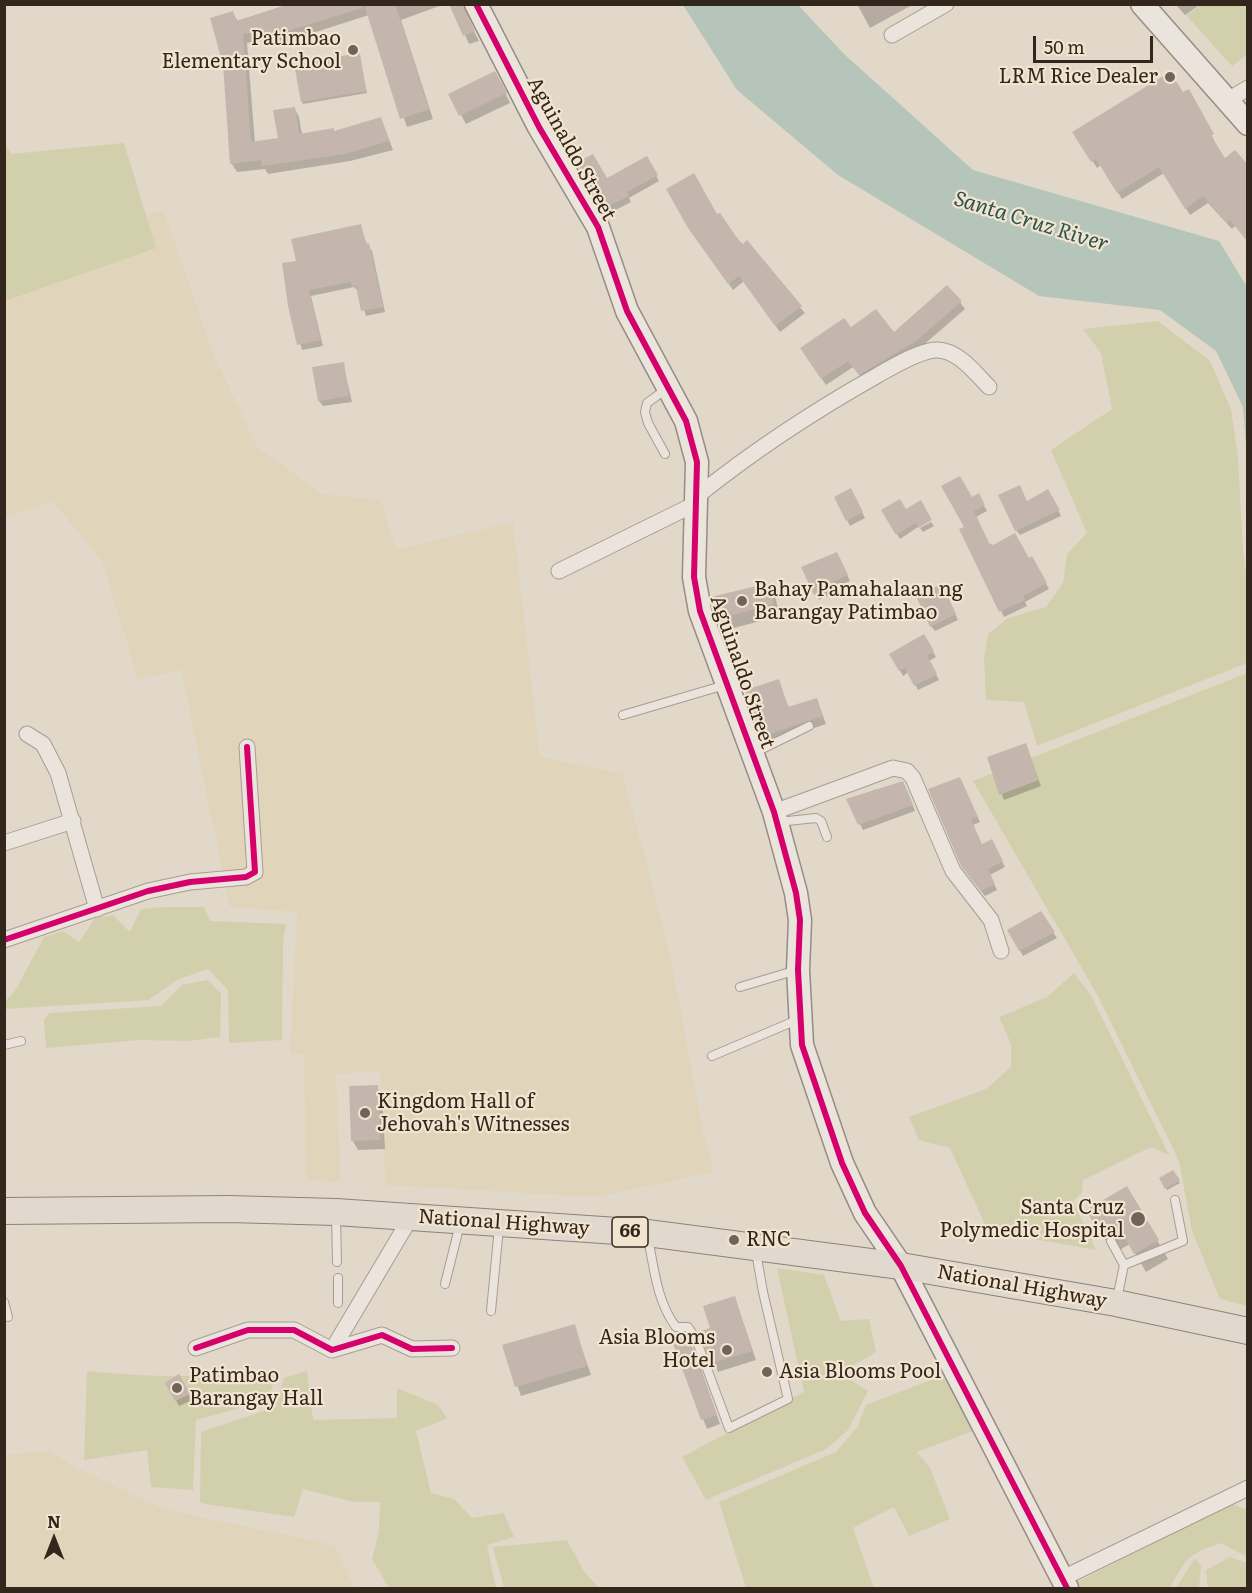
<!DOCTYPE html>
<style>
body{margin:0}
#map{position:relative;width:1252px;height:1593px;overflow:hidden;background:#e1d8ca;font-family:Literata,serif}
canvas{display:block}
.frame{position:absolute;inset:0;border:6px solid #33261d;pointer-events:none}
.north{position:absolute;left:24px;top:1509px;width:60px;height:60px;-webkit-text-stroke:4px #f2e5d0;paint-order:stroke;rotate:0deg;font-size:16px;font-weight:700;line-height:24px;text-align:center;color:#33261d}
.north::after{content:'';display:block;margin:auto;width:21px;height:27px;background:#33261d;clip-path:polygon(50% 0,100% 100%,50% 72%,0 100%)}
.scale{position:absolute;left:1033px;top:36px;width:120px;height:27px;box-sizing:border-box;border:3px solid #33261d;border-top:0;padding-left:8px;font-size:18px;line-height:21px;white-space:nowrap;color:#33261d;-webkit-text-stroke:4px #f2e5d0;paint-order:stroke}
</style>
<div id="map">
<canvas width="1252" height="1593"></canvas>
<div class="frame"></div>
<div class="north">N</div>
<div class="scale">50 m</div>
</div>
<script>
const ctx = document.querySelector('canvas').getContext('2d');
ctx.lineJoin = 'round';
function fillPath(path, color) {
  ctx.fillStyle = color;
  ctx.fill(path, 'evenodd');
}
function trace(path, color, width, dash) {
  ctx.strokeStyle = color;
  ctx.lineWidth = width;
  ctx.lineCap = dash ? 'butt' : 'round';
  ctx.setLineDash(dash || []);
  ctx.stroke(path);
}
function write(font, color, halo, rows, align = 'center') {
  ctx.font = font + ' Literata,serif';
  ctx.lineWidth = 4.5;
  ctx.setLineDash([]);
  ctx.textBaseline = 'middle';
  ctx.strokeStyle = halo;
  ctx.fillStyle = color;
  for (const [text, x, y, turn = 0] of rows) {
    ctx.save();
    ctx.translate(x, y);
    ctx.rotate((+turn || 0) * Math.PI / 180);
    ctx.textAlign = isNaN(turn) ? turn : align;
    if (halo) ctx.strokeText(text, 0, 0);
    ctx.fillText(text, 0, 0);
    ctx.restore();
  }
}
fillPath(new Path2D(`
 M164,211l50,145 44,92 65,46 58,6 15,50 117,-28 27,235 83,17 48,184 32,174 11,40 -120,25 -208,-12 -7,-114 -43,3 5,108 -35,-2 -2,-126 -14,1 7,-143 -67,-5 -49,-237 -43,9 -36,-118 -50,-60 -47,16 -1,-276z
 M48,1451l30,17 85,41 171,36 21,43h-350v-133z`), '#e0d5bb');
fillPath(new Path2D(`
 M1201,5h46v50l-15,11 -46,-51z
 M124,143l32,105 -151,53v-157l6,10z
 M1158,321l52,40 21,48 7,48 5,94 4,27v85l-210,83 -13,-44 -38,-2 -2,-42 4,-24 20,-16 38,-11 17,-24 4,-29 20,-21 -36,-83 61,-41 -11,-56 -18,-24z
 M1247,673v633l-27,-7 -28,-68 -13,-70 -81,-165 -125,-215z
 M163,907h41l6,14 76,3 -3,18 -1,98 -53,3 -1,-53 -20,-21 -31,11 -28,20 -144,9v-8l10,-10 29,-54 19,-6 16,11 16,-24 18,-3 17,17 11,-23z
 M1074,973l17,22 78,160 -18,-8 -68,33 -1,13 -9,8 23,49 -108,-19 -38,-83 -31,-8 -10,-23 77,-28 25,-22v-23l-12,-27 48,-20z
 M208,980l13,14 -1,43 -33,4 -48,-1 -93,8 -2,-29 6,-6 111,-7 21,-21z
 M777,1268l47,7 17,46 28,-2 7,33 -36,21 28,18 -20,39 -22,19 -120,51 -24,-43 122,-65z
 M278,1369l-10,31 -72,20 -3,70 -42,-3 -4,-37 -63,10 3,-89c69,7 123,7 191,-2z
 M307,1371l6,49 84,-2v-30l41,17 9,13 -31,13 15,62 23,6 18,19 32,-5 10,24 -27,8 9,43h-107l-17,-29 7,-28 1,-29h-26l-51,-13 -9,28 -94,-14 1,-71 75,-25 8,-29z
 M936,1378l13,1 24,52 -56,21 13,16 20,51 -41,17 -15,-29 -41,21 21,60h-128l-27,-86 117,-50 22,-26 8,-21z
 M1232,1504l15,6v47l-26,-14c-32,11 -35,14 -51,45h-89l-4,-6z
 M567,1540l16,30 16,18h-95l-11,-41z
 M1230,1557l17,6v25h-39l-2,-18z
 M1195,1558l6,8 -2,22h-23z`), '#d2cfad');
fillPath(new Path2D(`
 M683,5h115l46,49 129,116 246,71 28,46v171l-4,-51 -27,-56 -56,-41 -121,-14 -201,-121 -101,-85z`), '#b6c5ba');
fillPath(new Path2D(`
 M289,4h156l-44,16 32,99 -26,8 -38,-112 -100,32 -4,-7 -18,3 8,100 24,-4 15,-31 5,9 3,18 32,-3 47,-14 12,32 -43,11 -82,13 -3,-5 -28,3 -5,-8 1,-151 5,9z
 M451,4h20l-4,9 1,7 11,21 -10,3z
 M857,4h57l-44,24z
 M1175,4h26l-16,11z
 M359,55l8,38 -64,11 -1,-2z
 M500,82l10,21 -44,21 -16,-30z
 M1189,91l35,69 24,7v75l-13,-16 -3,3 -24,-26 -18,12 -26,-42 -42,26 -21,-34 -4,3 -23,-36z
 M647,158l12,23 -30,17 2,4 -23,12 -30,-50 29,16z
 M717,216l88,97 -25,19 -36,-51 -11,9 -39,-55z
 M360,225l7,20 5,6 13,61 -19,4 -7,-24 -5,-5 -43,9 12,50 -21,4 -13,-46 9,-42z
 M960,302l5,7 -45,39 -56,33 -11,-14 -27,18 -20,-30 45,-25 43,4z
 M343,364l9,38 -29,4 -4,-5z
 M1048,491l13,25 -41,19 -4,-5z
 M978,495l9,16 -11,6 13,28 39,15 4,-2 17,31 -24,13 2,4 -23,11 -43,-87 5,-3 6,-28z
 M854,496l11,22 -15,8 -3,-6z
 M883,511h22l25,8 -30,20z
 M931,522l3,4 -11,6 -3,-4z
 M840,559l10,22 -22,11 1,3 -10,5 -16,-32z
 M768,584l7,12 5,20 -54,14 -7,-12z
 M944,591l14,29 -23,11 -4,-5z
 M924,636l12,21 -7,4 10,19 -21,10 -9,-18 -6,4 -12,-21z
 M778,681l11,27 28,-8 9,24 -60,20 -4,-8z
 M1026,745l15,41 -37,14 -15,-42z
 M962,785l18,37 -7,3 9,21 9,-5 14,26 -15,8 7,15 -12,6 -19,-24z
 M877,789l1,3 29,-2 8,21 -52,19 -15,-30z
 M1040,913l17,25 -34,18 -14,-26z
 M377,1087l5,9 3,53 -27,1 -5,-9z
 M1173,1172l7,11 -13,7 -6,-12z
 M1127,1188l41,71 -22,13 -16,-28 -14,8 -4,-6 -2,2 -22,-38z
 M735,1298l21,62 -38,12 -17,-39 11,-4z
 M574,1326l17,49 -70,21 -17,-50z
 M686,1338l9,14 25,72 -13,5 -33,-87z
 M178,1376l14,24 -13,6 -12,-23z`), '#0003');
fillPath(new Path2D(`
 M289,4h72l1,4 -100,31 -1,-7 -18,2 8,108 27,-4 -5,-28 22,-3 4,27 35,-6v3l47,-14 8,24 -44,13 -83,12 -1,-6 -31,4 -7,-99 -13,-47 23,-7 3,10z
 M364,4h31l34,105 -29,10z
 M449,4h14l12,27 -12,5z
 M360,53l6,38 -65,11 -7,-38z
 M495,71l12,22 -48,23 -11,-22z
 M1170,72l13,20 6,-3 25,45 -3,2 14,22 10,-8 13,15v77l-18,-22 -3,3 -24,-27 -18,13 -26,-42 -42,26 -21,-34 -5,3 -19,-30z
 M593,154l14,24 40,-22 11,19 -31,17 2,4 -26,13 -27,-46z
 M694,173l23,41 3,-1 22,32 5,-5 55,66 -27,20 -36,-50 -11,8 -40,-56 -22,-39z
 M361,224l5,20 3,-1 14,64 -22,4 -5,-25 -4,1 -1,-5 -42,8 12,50 -24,5 -9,-39 -6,-43 14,-2 -5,-22z
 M947,285l15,16 -46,40 -57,34 -11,-14 -27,18 -21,-31 44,-30 7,9 25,-18 18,23z
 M344,362l5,34 -31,5 -6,-34z
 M960,476l12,21 7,-4 6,12 -11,6 15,32 4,2 22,-12 14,25 3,-2 15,27 -24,13 2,4 -26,12 -40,-83 5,-2 -23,-41z
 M1020,485l7,16 21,-12 12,21 -45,21 -17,-36z
 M851,488l12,24 -17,9 -12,-24z
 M900,499l6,10 15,-9 11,20 -14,8 -2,-5 -20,12 -15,-25z
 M837,552l11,23 -22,10 1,4 -13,6 -13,-28z
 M769,583l5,21 -57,15 -6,-22z
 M942,584l14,30 -26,13 -14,-31z
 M924,634l10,17 -7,4 10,19 -23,12 -9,-18 -6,3 -10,-17z
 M779,679l9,28 29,-9 6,18 -62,21 -16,-47z
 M1026,743l13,37 -40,15 -12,-38z
 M960,777l18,40 -7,2 11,25 10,-5 11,22 -15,8 7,15 -14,7 -20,-25 -33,-77z
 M903,781l10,24 -55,20 -12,-26z
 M1041,911l14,21 -36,19 -12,-21z
 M378,1085l2,55 -29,1 -2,-55z
 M1173,1170l7,10 -15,9 -6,-11z
 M1127,1186l32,54 -25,14 -16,-28 -14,8 -3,-5 -3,1 -12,-20z
 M735,1296l17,55 -41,12 -12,-31 11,-4 -7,-22z
 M575,1324l12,42 -72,21 -13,-42z
 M687,1336l30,79 -16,5 -29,-79z
 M179,1374l11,20 -15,7 -10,-18z`), '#c4b6ac');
const lane = new Path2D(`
 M665,390l-18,13 -2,9 3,11 17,31
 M623,715l102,-30
 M754,753l55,-27
 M778,822l38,-4 5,3 6,16
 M740,987l57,-17
 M4,1045l17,-4
 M712,1056l85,-36
 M336,1215l1,47
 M648,1238c6,30 9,64 28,89h12l8,12 33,89 59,-29 -25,-107 -7,-40
 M1111,1241l13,24 59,-24 -8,-41
 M338,1278v25
 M445,1284l15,-60
 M1117,1299l7,-34
 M4,1302l4,15
 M491,1311l8,-84`);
const street = new Path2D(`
 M892,35l54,-31
 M1228,100l20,-12
 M696,497c57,-46 118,-86 182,-122 14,-8 44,-26 60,-25 21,1 37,23 51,37
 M559,571l136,-67
 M27,734l16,10 15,29 39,136
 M774,812l119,-44 14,3 6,7 40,93 38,49 10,31
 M4,843l69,-22
 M4,940l144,-49 42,-9 56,-5 9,-5 -8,-125
 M196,1348l52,-18h46l38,20 50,-15 30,14 40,-1
 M332,1350l79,-133
 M1061,1579l187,-91`);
const secondary = new Path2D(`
 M476,4l63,123 59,100 29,84 59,110 11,41 -3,115 6,34 74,201 22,81 4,27 -2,50 4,75 40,118 23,50 36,53 166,322
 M1142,4l106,120`);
const primary = new Path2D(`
 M4,1211l225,-2 107,3 311,21 254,33 215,37 132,28`);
trace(lane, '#a69d94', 10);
trace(street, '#a69d94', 17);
trace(secondary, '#958d84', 25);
trace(primary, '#8b837a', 28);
trace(lane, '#eae4dc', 8);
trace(street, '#eae4dc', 15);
trace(secondary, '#eae4dc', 22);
trace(primary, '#e1d9cd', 26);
trace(new Path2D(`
 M476,4l63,123 59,100 29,84 59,110 11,41 -3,115 6,34 74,201 22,81 4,27 -2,50 4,75 40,118 23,50 36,53 166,322
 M4,940l144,-49 42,-9 56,-5 9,-5 -8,-125
 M196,1348l52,-18h46l38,20 50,-15 30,14 40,-1`), '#d6006c', 6);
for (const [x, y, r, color] of [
 [353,50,6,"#70645a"],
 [1170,77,6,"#70645a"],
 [742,601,6,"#70645a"],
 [365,1113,6,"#70645a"],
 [1138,1219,8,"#70645a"],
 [734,1240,6,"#70645a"],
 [727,1350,6,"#70645a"],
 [767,1372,6,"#70645a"],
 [177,1388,6,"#70645a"]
]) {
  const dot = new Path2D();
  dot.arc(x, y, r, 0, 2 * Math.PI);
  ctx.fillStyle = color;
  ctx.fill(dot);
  trace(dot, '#f2e5d0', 2);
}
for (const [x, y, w] of [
 [630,1232,36]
]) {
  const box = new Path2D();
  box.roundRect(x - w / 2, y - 15, w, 30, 4.5);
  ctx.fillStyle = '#f2e5d0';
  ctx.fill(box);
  trace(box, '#33261d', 1.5);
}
write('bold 18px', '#33261d', null, [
 ["66",630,1232]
]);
write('20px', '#33261d', '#f2e5d0', [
 ["Patimbao",341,39,"right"],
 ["Elementary School",341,62,"right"],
 ["LRM Rice Dealer",1158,77,"right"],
 ["Bahay Pamahalaan ng",754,590],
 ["Barangay Patimbao",754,613],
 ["Kingdom Hall of",377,1102],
 ["Jehovah's Witnesses",377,1125],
 ["Santa Cruz",1124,1208,"right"],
 ["Polymedic Hospital",1124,1231,"right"],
 ["RNC",746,1240],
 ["Asia Blooms",715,1338,"right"],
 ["Hotel",715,1361,"right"],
 ["Asia Blooms Pool",779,1372],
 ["Patimbao",189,1376],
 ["Barangay Hall",189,1399]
], 'left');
write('20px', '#33261d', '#f2e5d0', [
 ["Aguinaldo Street",571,149,61],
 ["Aguinaldo Street",742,672,71],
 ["National Highway",504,1223,4],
 ["National Highway",1022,1287,10]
]);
write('italic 21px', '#2e524c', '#f2e5d0', [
 ["Santa Cruz River",1031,222,17]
]);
</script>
